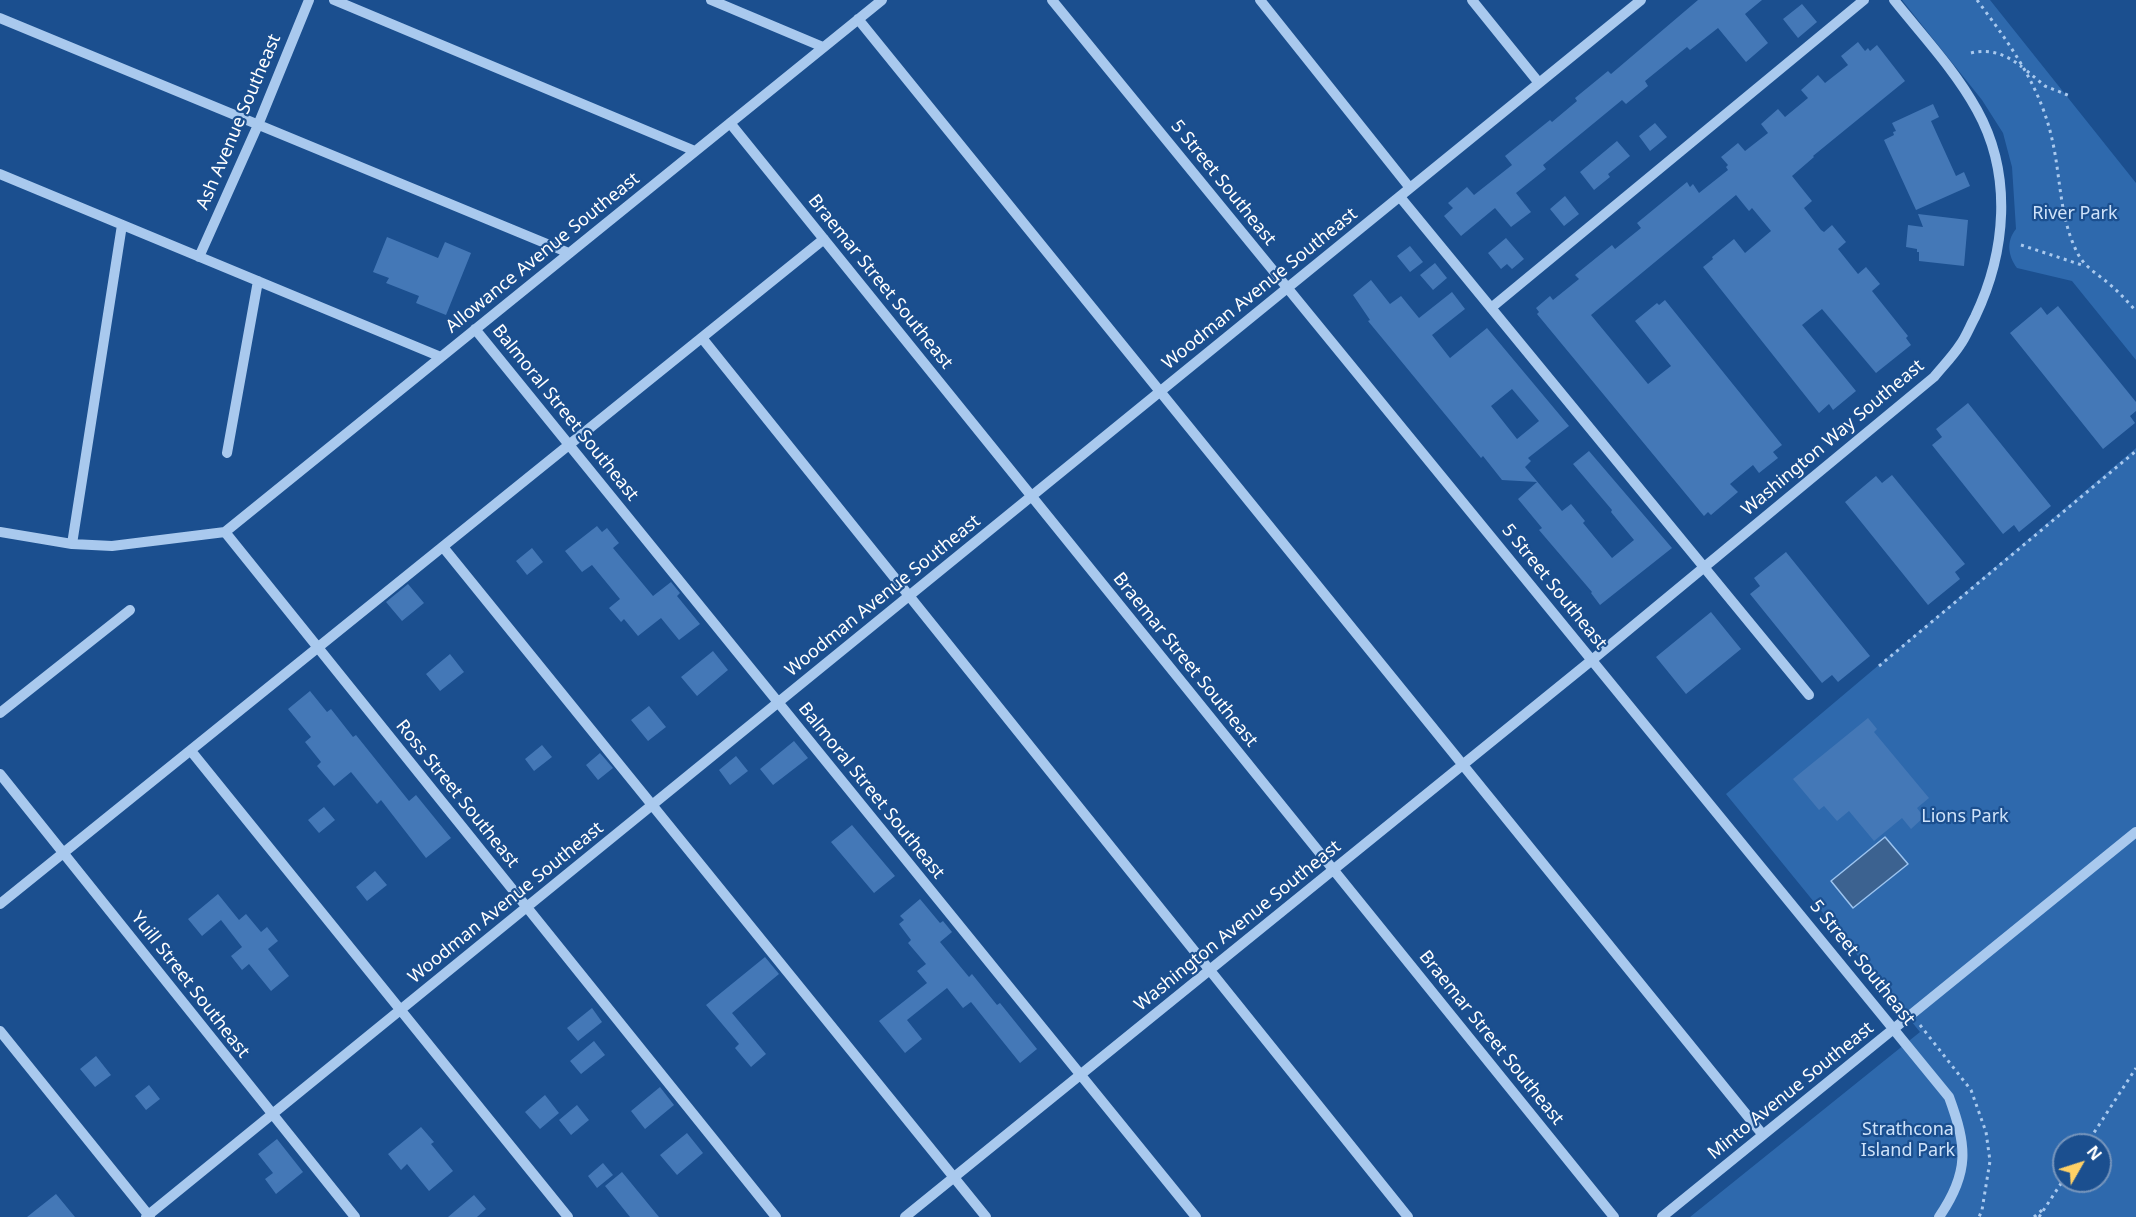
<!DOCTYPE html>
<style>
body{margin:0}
#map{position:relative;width:2136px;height:1217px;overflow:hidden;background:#1b4f8f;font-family:"Noto Sans",sans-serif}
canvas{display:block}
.north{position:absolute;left:2052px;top:1133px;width:60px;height:60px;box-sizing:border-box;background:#1b4f8f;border:2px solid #7695bc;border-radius:50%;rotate:51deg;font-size:16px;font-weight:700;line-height:24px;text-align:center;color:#fff}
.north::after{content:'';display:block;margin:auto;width:21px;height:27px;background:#ffd166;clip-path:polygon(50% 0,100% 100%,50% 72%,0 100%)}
</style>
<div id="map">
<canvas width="2136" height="1217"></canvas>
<div class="north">N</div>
</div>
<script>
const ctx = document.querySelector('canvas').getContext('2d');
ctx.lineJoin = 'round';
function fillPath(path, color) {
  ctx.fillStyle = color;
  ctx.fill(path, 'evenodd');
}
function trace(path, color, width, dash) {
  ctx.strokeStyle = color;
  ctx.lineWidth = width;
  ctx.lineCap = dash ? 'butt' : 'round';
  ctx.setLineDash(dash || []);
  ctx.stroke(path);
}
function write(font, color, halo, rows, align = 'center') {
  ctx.font = font + ' "Noto Sans",sans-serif';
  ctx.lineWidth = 4.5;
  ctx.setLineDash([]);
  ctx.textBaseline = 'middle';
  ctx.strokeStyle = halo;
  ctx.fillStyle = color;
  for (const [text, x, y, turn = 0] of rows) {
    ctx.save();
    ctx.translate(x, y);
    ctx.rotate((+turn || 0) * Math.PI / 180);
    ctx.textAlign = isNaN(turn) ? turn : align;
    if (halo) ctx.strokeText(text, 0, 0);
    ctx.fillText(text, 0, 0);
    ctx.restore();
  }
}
fillPath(new Path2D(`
 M1902,0h88l146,183v177l-64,-79 -55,-13c-9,-12 -11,-27 -1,-39l-4,-62 -9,-34 -21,-33z
 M2136,448v769h-446l230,-185 -194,-238zM2064,1145h36v36h-36z`), '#2e69ad');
const water = new Path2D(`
 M1885,837l23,27 -55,44 -22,-27z`);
fillPath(water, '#3c6290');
trace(water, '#9cc4f0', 1.5);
fillPath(new Path2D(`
 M1698,0h64l-17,14 23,29 -22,19 -28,-34 -28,22 -3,-3 -42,34 3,5 -22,18 -4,-4 -79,65 3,4 -30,24 15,19 -20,15 -16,-19 -34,28 -17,-20 9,-8 -5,-5 19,-16 7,8 38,-30 -7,-9 45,-36 2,2 25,-21 -2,-3 33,-27 3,3z
 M1802,4l15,18 -19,16 -15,-19z
 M1858,42l7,9 3,-3 2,3 7,-6 28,36 -92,75 1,1 -22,19 20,25 -8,7 17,22 3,2 8,-7 14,17 -8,7 20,25 8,-7 14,17 -8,7 36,45 -2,2 5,7 -35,28 -54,-64 -20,16 54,66 -23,19 -4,-6 -10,9 -116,-146 10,-8 -1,-2 22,-18 11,14 26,-22 -19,-23 -3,3 -13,-16 -145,120 57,69 23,-18 -36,-45 22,-18 2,2 6,-5 117,145 -9,7 5,6 -19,15 -6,-8 -23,19 8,8 -27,23 -3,-3 -4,4 -167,-202 2,-2 -3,-4 14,-12 3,4 26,-21 -4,-4 37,-30 3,4 26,-21 -4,-5 50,-41 3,5 3,-3 6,9 29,-23 -2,-3 2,-2 -7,-8 17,-14 7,8 23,-18 -7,-9 17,-15 7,8 23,-19 -7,-8 17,-15 7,8 23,-18 -7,-9z
 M1933,104l6,13 -8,4 25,55 8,-4 6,14 -54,24 -32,-70 10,-5 -1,-3 3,-1 -4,-8z
 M1655,123l12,14 -17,14 -11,-15z
 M1617,141l13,15 -22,18 2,3 -16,13 -14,-18z
 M1565,196l14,18 -15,12 -14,-17z
 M1918,214l50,6 -4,46 -45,-5v-9h-2v-3l-11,-2 2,-22 15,2z
 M387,237l51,21 7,-16 26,11 -25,62 -30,-12 3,-7 -33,-13 3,-5 -16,-6z
 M1506,238l18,21 -12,10 -5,-5 -6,5 -13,-16z
 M1410,246l13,16 -13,10 -13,-16z
 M1435,263l12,15 -14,12 -13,-15z
 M1371,280l19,24 11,-8 18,22 33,-26 13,17 -33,26 18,23 37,-30 82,98 -41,32 3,3 -6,6 37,44 9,-7 14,17 -2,2 29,35 22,-18 -23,-28 1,-2 -39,-46 16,-13 83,97 -72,57 -9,-12 1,-1 -53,-62 3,-2 -24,-29 19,-17 -35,-2 -19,-24 -2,2 -113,-137 2,-1 -17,-25zM1512,389l27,32 -22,18 -26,-33z
 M2058,306l78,96v9l-6,5 5,7 -32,26 -93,-116 31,-26 6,8z
 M1968,403l83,103 -32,26 -5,-7 -11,9 -71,-89 10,-8 -6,-8z
 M1892,475l73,89 -10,8 5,7 -32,26 -83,-103 31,-26 6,7z
 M597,526l5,6 5,-4 12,15 -6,5 40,48 18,-14 9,11 -3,3 23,28 -21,16 -18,-22 -23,18 -14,-17 -3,3 -12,-14 11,-9 -28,-34 -10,7 -17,-21z
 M532,548l11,14 -16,13 -11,-14z
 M1786,552l84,104 -32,26 -6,-7 -10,8 -72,-89 10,-8 -6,-8z
 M408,584l16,19 -22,18 -16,-19z
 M1711,612l30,37 -55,45 -30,-37z
 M713,651l15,19 -31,26 -16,-19z
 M450,654l14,18 -24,19 -14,-17z
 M310,691l17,21 4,-3 22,28 3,-2 53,66 7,-6 35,43 -25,20 -45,-58 -4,4 -26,-32 -17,14 -17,-20 4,-4 -16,-20 6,-5 -23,-28z
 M649,706l17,21 -18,14 -17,-21z
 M1868,718l9,11 -3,3 55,66 -12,10 7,9 -13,12 -9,-11 -28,23 -25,-30 -12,10 -13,-15 -5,4 -26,-31z
 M794,741l14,17 -35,27 -13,-16z
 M542,745l10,12 -18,14 -9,-12z
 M600,753l13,15 -15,12 -12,-15z
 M736,756l12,15 -18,14 -11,-15z
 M324,807l11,13 -16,13 -11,-13z
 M852,825l43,51 -21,17 -43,-51z
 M375,871l12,14 -20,16 -11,-14z
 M218,894l21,26 7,-6 15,18 6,-5 11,14 -10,8 21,27 -18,15 -22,-27 -7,6 -11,-14 11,-9 -21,-27 -19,16 -14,-17z
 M920,899l20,24 3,-2 9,11 -12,10 29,35 3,-3 25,31 3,-2 37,46 -17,14 -49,-61 -8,6 -16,-20 -40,32 15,19 -17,14 -26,-32 48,-38 -10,-12 9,-7 -18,-21 3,-3 -12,-16 5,-4 -4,-4z
 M765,957l14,17 -47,39 34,41 -15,13 -16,-19 4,-4 -33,-39z
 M592,1008l10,14 -24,19 -11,-13z
 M594,1041l11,14 -24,19 -11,-13z
 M96,1056l15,19 -16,12 -15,-18z
 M149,1085l11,14 -14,11 -11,-14z
 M660,1087l14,18 -29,24 -14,-18z
 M545,1095l14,18 -19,16 -15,-17z
 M577,1105l12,15 -18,15 -12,-15z
 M421,1127l13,15 -3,2 22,27 -24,20 -22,-27 -6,6 -13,-16z
 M687,1133l16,20 -26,22 -17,-20z
 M277,1139l26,33 -27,22 -11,-15 8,-6 -15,-19z
 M603,1163l10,12 -16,13 -9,-12z
 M622,1172l37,45h-29l-25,-31z
 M56,1194l19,23h-48z
 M474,1195l12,14 -9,8h-29z`), '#4478b7');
trace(new Path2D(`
 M1977,0c32,43 63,85 75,139 9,38 7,79 26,115 6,12 19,20 29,28 11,9 20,19 29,29
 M1971,53c19,-5 36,2 51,14
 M2027,71l18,15 25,10
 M2021,245l64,21
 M1879,666l257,-215
 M1920,1025l51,65 15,42 4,29 -8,49 -3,7
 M2086,1145l50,-77
 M2034,1217l8,-7
 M2039,1217l25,-38`), '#a9c9ee', 3, [3, 4.5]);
trace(new Path2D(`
 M334,0l361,151
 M711,0l112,47
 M1052,0l897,1097c18,49 21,75 -10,120
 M1260,0l150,188
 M1472,0l67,83
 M0,18l569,235
 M858,19l905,1116
 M730,123l884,1094
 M0,174l441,183
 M1400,197l409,498
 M199,257l59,-132 51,-125
 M1491,308l373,-308
 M475,329l721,888
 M702,338l706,879
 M227,453l31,-172
 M0,532l72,12 40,2 113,-14
 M225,532l551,685
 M225,532l657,-532
 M72,544l50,-319
 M443,547l543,670
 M0,713l130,-103
 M191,751l377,466
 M0,774l355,443
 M0,904l824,-665
 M0,1031l150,186
 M146,1217l1495,-1217
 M905,1217l687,-557 342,-283c9,-11 19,-21 26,-32 6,-8 10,-19 15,-28 31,-65 38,-142 2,-207 -22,-40 -55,-75 -83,-110
 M1662,1217l474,-385`), '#a9c9ee', 10);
write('18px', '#fff', '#1b4f8f', [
 ["Ash Avenue Southeast",239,122,-67],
 ["5 Street Southeast",1223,183,51],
 ["Allowance Avenue Southeast",543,253,-39],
 ["Braemar Street Southeast",880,282,51],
 ["Woodman Avenue Southeast",1260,289,-39],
 ["Balmoral Street Southeast",565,413,51],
 ["Washington Way Southeast",1833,438,-40],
 ["5 Street Southeast",1554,587,51],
 ["Woodman Avenue Southeast",883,596,-39],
 ["Braemar Street Southeast",1185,660,51],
 ["Balmoral Street Southeast",871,791,51],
 ["Ross Street Southeast",457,794,51],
 ["Woodman Avenue Southeast",506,903,-39],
 ["Washington Avenue Southeast",1238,926,-39],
 ["5 Street Southeast",1862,963,51],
 ["Yuill Street Southeast",190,985,52],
 ["Braemar Street Southeast",1491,1038,51],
 ["Minto Avenue Southeast",1791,1091,-39]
]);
write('18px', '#cfe3fa', '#1b4f8f', [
 ["River Park",2075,214],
 ["Lions Park",1965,817],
 ["Strathcona",1908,1130],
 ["Island Park",1908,1151]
]);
</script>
